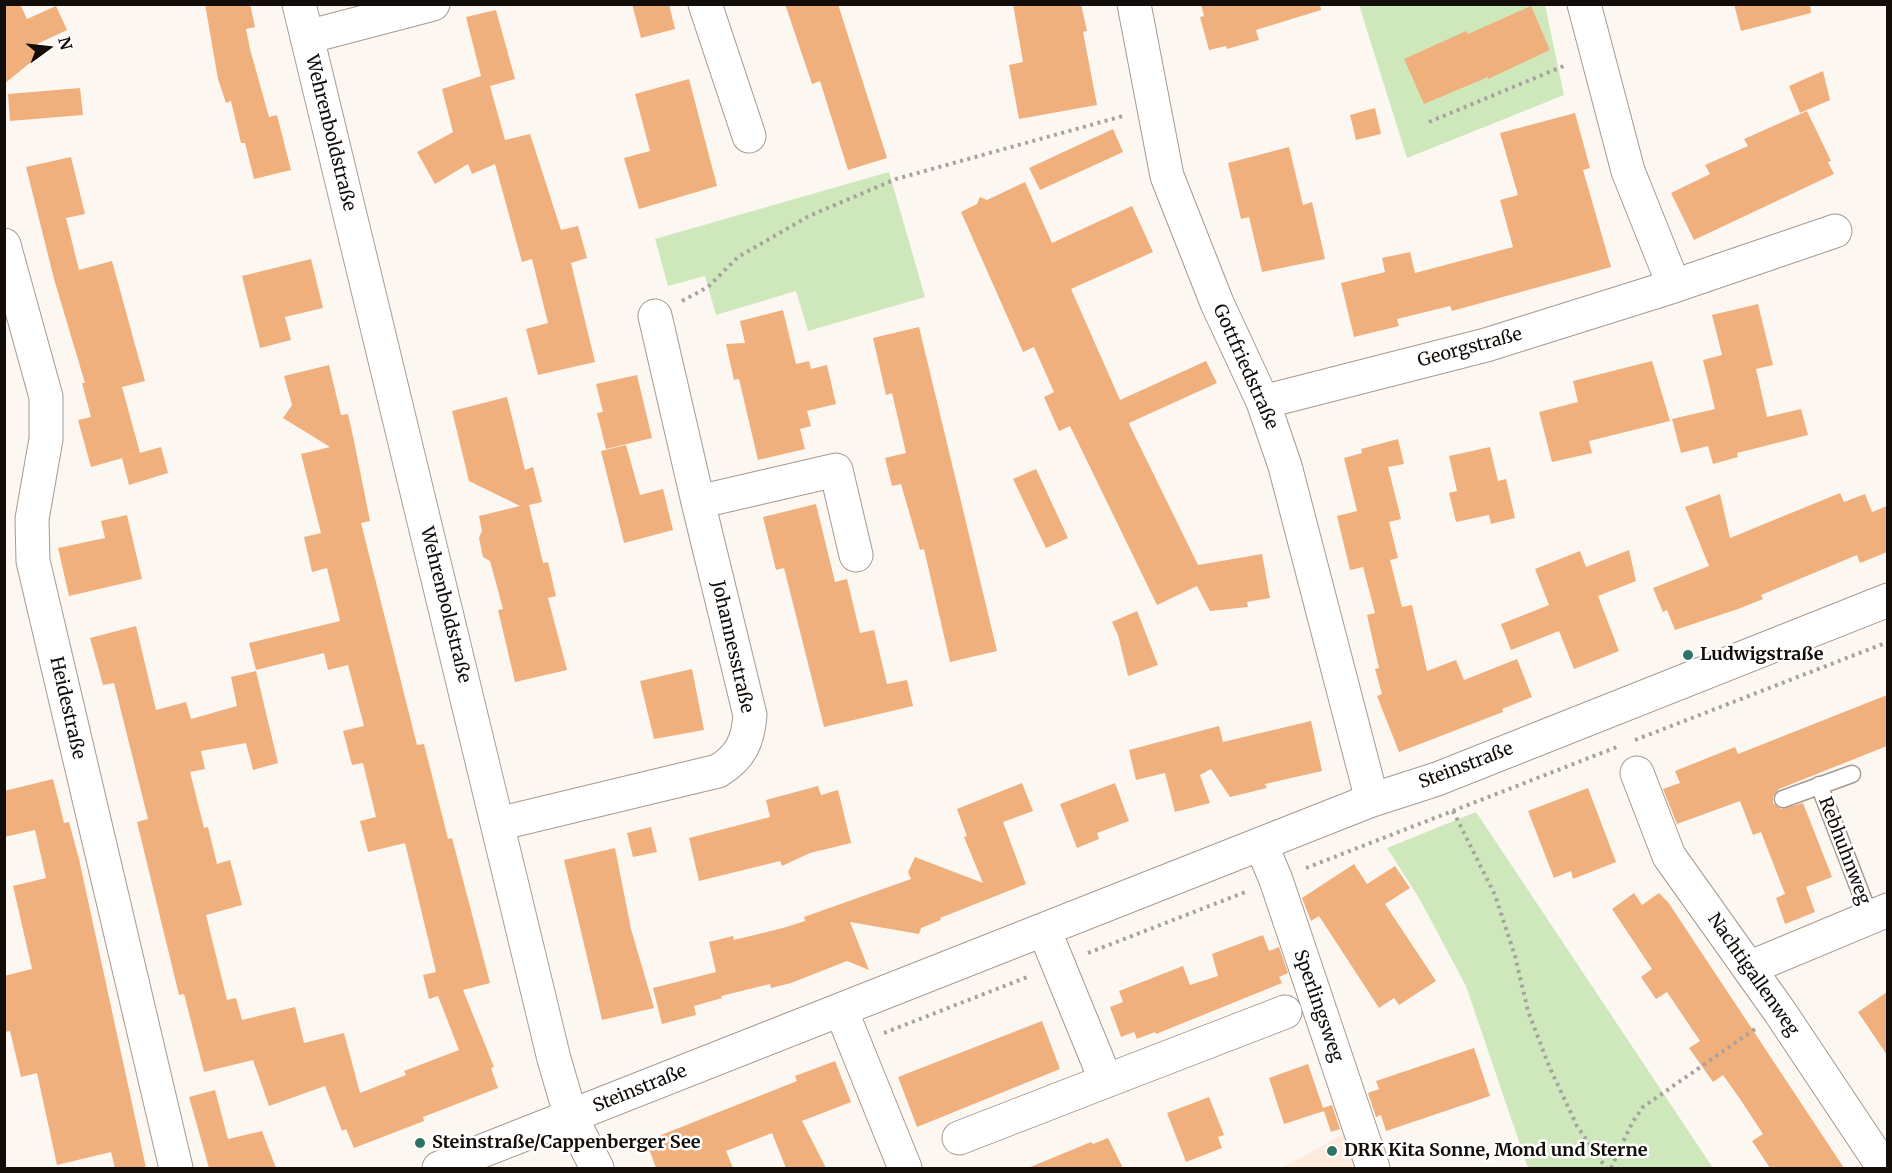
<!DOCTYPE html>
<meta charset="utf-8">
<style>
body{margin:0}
#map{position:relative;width:1892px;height:1173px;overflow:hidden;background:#fdf7f2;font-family:Merriweather,serif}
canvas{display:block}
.frame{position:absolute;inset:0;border:6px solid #120d09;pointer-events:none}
.north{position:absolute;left:18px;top:18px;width:60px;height:60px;-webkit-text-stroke:4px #fff;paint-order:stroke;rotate:75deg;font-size:16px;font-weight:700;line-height:24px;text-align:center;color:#120d09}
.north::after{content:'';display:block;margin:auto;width:21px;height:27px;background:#120d09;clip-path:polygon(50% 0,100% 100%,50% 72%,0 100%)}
</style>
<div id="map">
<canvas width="1892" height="1173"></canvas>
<div class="frame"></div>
<div class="north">N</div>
</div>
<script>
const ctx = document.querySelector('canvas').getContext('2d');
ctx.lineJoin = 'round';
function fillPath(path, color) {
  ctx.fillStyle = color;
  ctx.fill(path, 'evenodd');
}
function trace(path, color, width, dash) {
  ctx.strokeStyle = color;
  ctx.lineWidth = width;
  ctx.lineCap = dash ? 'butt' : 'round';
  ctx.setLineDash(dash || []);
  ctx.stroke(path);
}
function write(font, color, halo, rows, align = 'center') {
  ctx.font = font + ' Merriweather,serif';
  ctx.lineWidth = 5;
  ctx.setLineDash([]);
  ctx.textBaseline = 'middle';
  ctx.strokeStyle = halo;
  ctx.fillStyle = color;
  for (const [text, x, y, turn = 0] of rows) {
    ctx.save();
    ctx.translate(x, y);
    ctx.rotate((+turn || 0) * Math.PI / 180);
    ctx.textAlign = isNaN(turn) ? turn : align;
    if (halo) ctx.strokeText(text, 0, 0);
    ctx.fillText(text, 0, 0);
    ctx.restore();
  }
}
fillPath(new Path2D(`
 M1345,1133l11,35h-74z`), '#fdebdd');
fillPath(new Path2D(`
 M1359,5h186l19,90 -157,63z
 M889,172l36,125 -117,34 -12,-40 -80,24 -11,-39 -37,10 -13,-47z
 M1476,812l237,356h-185l-62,-182 -47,-88 -32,-50z`), '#cee8bc');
fillPath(new Path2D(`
 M4,4h16l7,15 29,-13 11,24 -30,14 4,10 -37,30z
 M205,4h45l5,23 -9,2 4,20 19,68 8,-2 14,55 -37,9 -9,-36h-4l-10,-42 -5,2 -8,-24z
 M632,4h37l6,25 -34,9z
 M785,4h53l49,154 -39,12 -28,-89 -8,3z
 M1013,4h68l6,27 -4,1 14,73 -78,14 -10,-54 14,-3z
 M1201,4h119l1,6 -65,20 3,10 -32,9 -1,-3 -17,4 -9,-33 4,-1z
 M1734,4h76l1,9 -70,18z
 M1531,6l19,44 -62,29v-2l-64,27 -20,-45 62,-28 2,3z
 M496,10l19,69 -25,7 15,54 25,-6 31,96 17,-4 9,32 -16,5 24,99 -57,13 -12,-46 22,-6 -16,-64 -10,3 -27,-98 -23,10 -4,-10 -33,20 -18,-32 36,-20 -11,-43 39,-13 -15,-59z
 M1823,71l7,29 -30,13 -11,-27z
 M689,79l28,107 -78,23 -15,-51 26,-7 -15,-57z
 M80,88l3,27 -73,6 -2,-27z
 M1375,108l6,26 -25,6 -6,-25z
 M1807,111l24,50 -3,1 6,12 -140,66 -23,-47 39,-19 -5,-9 43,-19 -4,-7z
 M1575,113l15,55 -7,2 28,97 -159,44 -2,-5 -53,13 2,7 -45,11 -13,-54 44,-11 -3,-14 28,-6 5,21 98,-26 -13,-47 18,-5 -18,-62z
 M1113,129l10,23 -83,38 -11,-22z
 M1289,147l14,58 9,-3 13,57 -63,13 -13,-55 -8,2 -13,-56z
 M71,157l14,57 -19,4 13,52 33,-9 33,120 -23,6 18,66 -49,14 -13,-47 13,-3 -9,-34h3l-31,-104 -28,-112z
 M1025,182l27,61 80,-37 21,46 -82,37 49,111 86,-39 11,22 -88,40 1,3 68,139 64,-11 8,44 -23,4 1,5 -38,4 -13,-25 -40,19 -87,-179 -11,5 -15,-34 10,-5 -20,-45 -11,5 -62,-140 16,-8 3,-7 7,3z
 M311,259l12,49 -38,9 6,23 -31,8 -18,-72z
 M1758,304l15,61 -17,4 11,48 34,-8 7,26 -71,18 1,4 -25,7 -5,-18 -27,7 -9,-34 43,-10 -12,-49 19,-5 -10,-40z
 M783,310l13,54 13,-3 2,8 16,-4 9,39 -29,7 4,15 -11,3 5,20 -47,11 -19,-81 -5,1 -8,-36 19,-1 -5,-22z
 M919,327l78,324 -47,11 -26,-113 -4,1 -19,-66 -9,2 -7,-28 21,-5 -14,-60 -6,2 -13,-57z
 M1652,361l18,60 -81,20 3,12 -40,9 -13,-50 39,-10 -5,-21z
 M329,365l12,50 7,-1 6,27 16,80 -9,2 56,222 7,-1 24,95 4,-1 38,145 -27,7 31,77 -3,1 7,20 -75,29 1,4 -70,27 -8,-19 -4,2 -17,-45 -56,20 -16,-46 -49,12 -20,-78 -5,1 -42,-173 11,-3 -34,-136 -11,2 -13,-47 46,-12 20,84 30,-8 5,17 46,-13 -6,-29 25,-6 22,92 -25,7 -7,-27 -45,8 4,18 -15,3 14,56 4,-1 9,37 13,-4 12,45 -36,10 21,85 9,-2 6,22 53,-13 9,36 40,-10 16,60 46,-18 -2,-4 55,-21 -21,-54 -9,3 -6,-24 13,-3 -31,-129 -37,9 -8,-31 16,-4 -13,-54 -11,2 -9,-34 21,-5 -16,-61 -20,5 -4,-17 -68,17 -7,-27 91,-22 -13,-53 -15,4 -8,-35 17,-4 -20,-79 29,-7 -47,-29 9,-13 -8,-29z
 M637,375l15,63 -46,11 -9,-36 6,-1 -7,-28z
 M507,397l18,73 8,-3 9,35 -13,3 14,58 5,-1 8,34 -8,2 19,72 -52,12 -17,-72 5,-1 -13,-48 -7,-4 -4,-19 3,-7 -3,-15 41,-10 -51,-25 -17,-70z
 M1398,439l6,25 -16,3 13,52 -12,3 9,36 -8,2 12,47 10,-2 15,66 29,-11 8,20 53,-21 15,38 -30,12 1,3 -104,40 -22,-56 5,-2 -7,-25 4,-1 -12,-53 8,-2 -12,-46 -13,3 -13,-54 20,-5 -13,-53 18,-5 -1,-4z
 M626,445l14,50 23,-6 10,41 -49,13 -23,-92z
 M161,447l7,26 -39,12 -7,-27z
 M1490,447l8,34 8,-2 9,39 -24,6 -2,-9 -33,7 -7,-29 8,-2 -8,-35z
 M1036,469l32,69 -22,10 -33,-69z
 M1840,493l4,9 21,-8 7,18 15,-6v46l-27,11 -3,-8 -96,40 2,4 -25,10 -63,21 -8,-20 -4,2 -10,-24 56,-22 -24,-59 35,-13 10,44z
 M816,504l19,78 12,-3 13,54 14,-3 13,54 20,-4 6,26 -89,21 -40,-159 -8,2 -13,-53z
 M127,515l15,64 -73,17 -11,-48 47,-10 -4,-17z
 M1629,550l7,31 -38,15 21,55 -45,18 -15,-38 -48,19 -10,-26 48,-19 -14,-36 45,-18 6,16z
 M1137,611l21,54 -30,11 -10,-41 -6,-13z
 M692,669l12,61 -50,9 -14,-58z
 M1887,695v51l-108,43 -6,8v6l8,6 22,-6 29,74 -26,10 9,25 -30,12 -9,-26 9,-4 -24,-62 -8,3 -13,-34 -63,23 -14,-35 17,-6 -5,-12 60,-24 3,7z
 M1311,721l11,50 -57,13 2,4 -37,9 -19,-28 -11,6 10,28 -35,9 -10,-39 -29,7 -7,-30 90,-24 4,16z
 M53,779l11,44 5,-1 10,37 67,309h-31l-4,-16 -54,13 -20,-92 -16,4 -11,-46 -6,1v-56l28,-7 -19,-83 33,-8 -11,-48 -31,7v-46z
 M1022,783l11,28 -30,11 23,62 -86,34 1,2 -20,8 -2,6 -69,-12 19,48 -22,-9 -56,22 -20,5 -1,-4 -49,12 1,2 -28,8 2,9 -34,9 -9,-36 63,-16 -7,-30 24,-6 1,4 49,-12 22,-7 -1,-4 107,-38 -3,-7 7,-15 68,26 -19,-46 3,-1 -10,-27z
 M1115,783l14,38 -32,12 2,6 -22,9 -17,-44z
 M818,786l3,9 17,-5 13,53 -41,10 -28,13 -2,-5 -81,20 -10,-43 81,-21 -4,-17z
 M1588,788l28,74 -43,17 -2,-8 -17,7 -26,-67z
 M651,827l6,25 -24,5 -6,-24z
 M615,848l16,81 23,79 -52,12 -38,-160z
 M1354,864l13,20 28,-18 15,22 -25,16 51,77 -37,24 -5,-7 -15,10 -60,-92 -8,5 -9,-23z
 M1634,893l8,12 17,-12 9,9 176,266h-74l-18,-27 11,-7 -23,-35 -17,-24 -10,7 -24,-34 11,-7 -33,-49 -11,7 -15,-22 11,-8 -40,-60z
 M1263,935l6,16 10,-4 9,26 -9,4 3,6 -126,51 -1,-2 -18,7 -3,-7 -13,5 -11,-30 13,-5 -4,-11 64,-25 7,19 28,-9 -6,-22z
 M1887,992v63l-29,-43z
 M1042,1021l18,48 -143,58 -19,-50z
 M1474,1048l16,48 -104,35 -5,-16 -5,2 -8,-24 11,-4 -3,-8z
 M835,1061l16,41 -49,19 24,47h-40l-14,-35 -46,18 7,17h-77l-10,-27 151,-60 -2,-5z
 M1308,1064l16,47 -40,13 -15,-46z
 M215,1090l13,49 34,-8 14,37h-67l-20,-71z
 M1209,1097l15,38 -6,2 4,11 -36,14 -19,-49z
 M1332,1105l8,24 -9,3 -8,-24z
 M1108,1138l15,30h-95l63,-26 2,2z`), '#f0b07d');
const service = new Path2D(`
 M1819,785l51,132
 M1783,799l69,-25`);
const minor = new Path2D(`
 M705,4l44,132
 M1134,4l33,172 50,127 46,99 22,64 87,334
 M1584,4l44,167 46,115
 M307,37l126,-33
 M4,245l42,152v42l-14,80 1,42 143,607
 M655,316l43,186
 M1263,402l223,-57 188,-59 161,-55
 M1637,773l32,83 111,156 104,156
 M498,824l220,-53c23,-14 30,-30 32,-56l-52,-213 138,-32 20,85
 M1261,844l15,36 97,288
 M1045,932l61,149 179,-69
 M1749,968l139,-58
 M841,1010l64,158
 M959,1138l147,-57
 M439,1168l933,-368 65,-21 451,-179`);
const tertiary = new Path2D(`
 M299,4l255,1055 17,58 26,51`);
trace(service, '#a8998e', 19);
trace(minor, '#a8998e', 35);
trace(tertiary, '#a8998e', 35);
trace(new Path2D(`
 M1429,122l137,-57
 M682,301l26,-14 30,-30 71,-41 87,-37 227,-63
 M1635,740l253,-98
 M1453,811l42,84 20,61 13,55 21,55 28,60 29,42
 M1306,868l311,-121
 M1088,953l160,-62
 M884,1033l146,-57
 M1611,1168l21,-45 11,-16 112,-78`), '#a7a29d', 4, [3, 4.5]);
trace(service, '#fff', 16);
trace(minor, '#fff', 33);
trace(tertiary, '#fff', 33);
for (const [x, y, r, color] of [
 [1688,655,6,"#2f7366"],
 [420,1143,6,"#2f7366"],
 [1332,1151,6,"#2f7366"]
]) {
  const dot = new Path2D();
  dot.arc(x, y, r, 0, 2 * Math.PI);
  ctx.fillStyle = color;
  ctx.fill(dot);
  trace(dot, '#fff', 2);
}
write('18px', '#120d09', '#fff', [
 ["Wehrenboldstraße",330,133,76],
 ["Georgstraße",1470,348,-15],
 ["Gottfriedstraße",1245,367,66],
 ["Wehrenboldstraße",445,605,76],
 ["Johannesstraße",732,647,77],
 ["Heidestraße",67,708,77],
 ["Steinstraße",1466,766,-21],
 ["Rebhuhnweg",1844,851,69],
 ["Nachtigallenweg",1753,975,55],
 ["Sperlingsweg",1318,1006,71],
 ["Steinstraße",640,1089,-22]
]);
write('bold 18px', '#120d09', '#fff', [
 ["Ludwigstraße",1700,655],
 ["Steinstraße/Cappenberger See",432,1143],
 ["DRK Kita Sonne, Mond und Sterne",1344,1151]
], 'left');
</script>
